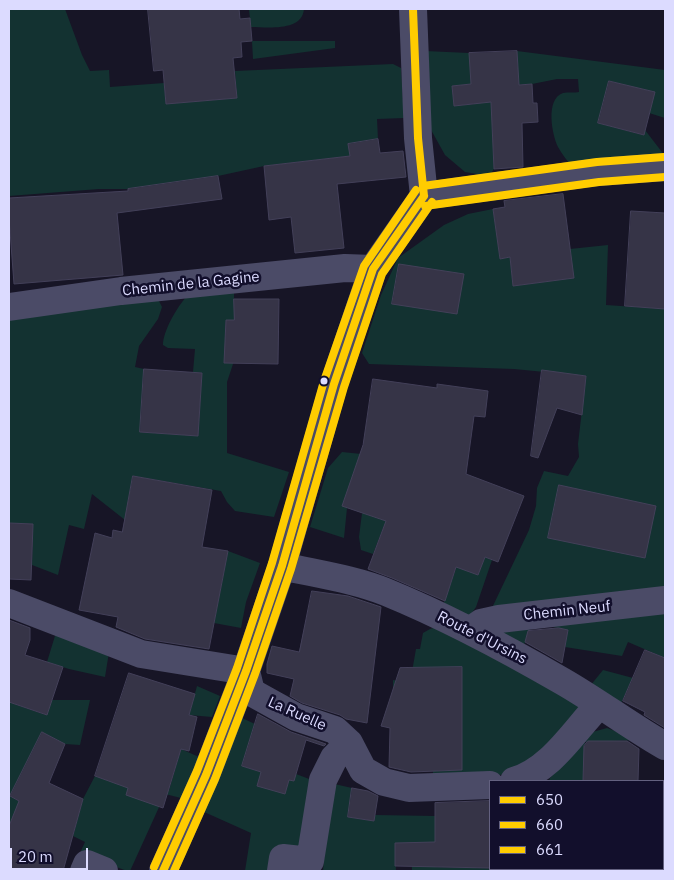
<!DOCTYPE html>
<style>
body{margin:0}
#map{position:relative;width:674px;height:880px;overflow:hidden;background:#171526;font-family:"IBM Plex Sans",sans-serif}
canvas{display:block}
.frame{position:absolute;inset:0;border:10px solid #dcdbff;pointer-events:none}
.legend{position:absolute;left:489px;top:780px;width:175px;height:90px;box-sizing:border-box;background:#120f2c;border:1px solid #636180;margin:0;padding:6px 9px;list-style:none;font-size:15px;color:#dcdbff}
.legend li{display:flex;align-items:center;gap:10px;height:25px}
.legend b{width:25px;border:1px solid #636180}
.scale{position:absolute;left:10px;top:848px;width:78px;height:22px;box-sizing:border-box;border:2px solid #dcdbff;border-top:0;padding-left:6px;font-size:15px;line-height:18px;white-space:nowrap;color:#dcdbff;-webkit-text-stroke:4px #120f2c;paint-order:stroke}
</style>
<div id="map">
<canvas width="674" height="880"></canvas>
<div class="frame"></div>
<ul class="legend">
<li><b style="height:6px;background:#fc0"></b>650</li>
<li><b style="height:6px;background:#fc0"></b>660</li>
<li><b style="height:6px;background:#fc0"></b>661</li>
</ul>
<div class="scale">20 m</div>
</div>
<script>
const ctx = document.querySelector('canvas').getContext('2d');
ctx.lineJoin = 'round';
function fillPath(path, color) {
  ctx.fillStyle = color;
  ctx.fill(path, 'evenodd');
}
function trace(path, color, width, dash) {
  ctx.strokeStyle = color;
  ctx.lineWidth = width;
  ctx.lineCap = dash ? 'butt' : 'round';
  ctx.setLineDash(dash || []);
  ctx.stroke(path);
}
function write(font, color, halo, rows, align = 'center') {
  ctx.font = font + ' "IBM Plex Sans",sans-serif';
  ctx.lineWidth = 5;
  ctx.setLineDash([]);
  ctx.textBaseline = 'middle';
  ctx.strokeStyle = halo;
  ctx.fillStyle = color;
  for (const [text, x, y, turn = 0] of rows) {
    ctx.save();
    ctx.translate(x, y);
    ctx.rotate((+turn || 0) * Math.PI / 180);
    ctx.textAlign = isNaN(turn) ? turn : align;
    if (halo) ctx.strokeText(text, 0, 0);
    ctx.fillText(text, 0, 0);
    ctx.restore();
  }
}
fillPath(new Path2D(`
 M9,9h56l17,46 8,16 19,-1 1,17 54,-4 2,21 71,-6 -2,-27 158,-7 8,4 3,50 -27,1 1,20 -29,5 1,12 -86,10 -46,10 -90,13h-29l-90,7z
 M255,9h49c-2,23 -37,18 -53,18l-2,-17z
 M252,41h83v7l-82,11z
 M425,51l44,2 49,19 -1,-21 148,19v48l-16,-5 5,-21 -45,-11 -11,42 45,12 2,-5 20,26 -93,10c-5,-5 -10,-12 -14,-19 -6,-12 -13,-48 5,-54 5,-1 12,0 16,-1l-1,-13h-21l-25,5 -41,2 3,83 -5,7 -24,-4 -20,-17 -15,-27zM472,84l2,20 -20,2 -2,-20z
 M493,209l7,50 10,-2 3,29 60,-8 -3,-29 38,-4 -2,60 59,4v285l-174,16 38,-80 7,-24 1,-18 7,-17 24,5 11,-19 -1,-13 8,-68 -72,-7 -145,-5 -7,-11 19,-58 17,-37 46,-33 24,-11zM399,265l64,9 -71,30z
 M234,293v27h-8l-1,17h8v27l-6,18v71l62,19 -15,45 -39,-6 -8,-9 -6,-11 -88,-15 -8,44 -33,-26 -8,35 -15,-4 -11,50 -26,-10 1,-41 -24,-1v-208l149,-16 4,8 -4,12 -19,27 -4,21 9,2 -4,63 58,4 4,-63 -9,-1 2,-23 -27,-1 -5,-3c0,-14 14,-38 24,-49z
 M342,452l87,9 -27,72 -18,-7 -11,28 -12,-4 -2,-13 3,-24 23,8 -42,-15 4,2 -3,30 -34,-11 18,-59z
 M228,551l32,12 -14,39 -5,26 -27,-5z
 M485,557l7,3 -16,47 -5,7 -6,3 -22,-12 16,-45 19,15z
 M665,607v51l-37,-16 -6,14 -57,-9 3,-17 -20,-4 -18,2 -7,20 -19,-11 -3,-8z
 M58,626l52,20 -5,31 -36,-8 -22,-7z
 M436,627l145,78 -9,18 -58,51 -81,5v-8l29,-1v-102l-69,23v-11l17,3 6,-34h4l3,-16 7,-4z
 M603,670l30,8 -15,32 -32,-19z
 M197,686l23,10 -8,21 -23,-2z
 M51,700h39l-10,45 -15,-1 -23,-12 -32,64 15,9 -10,7 -6,14v-124l37,13z
 M242,718l13,6 -13,42 19,6 24,22 4,-14 7,-6 21,8 -12,64 -29,25h-31l6,-38 -49,-22z
 M607,728l33,12 -55,2 -2,39h-34l1,-3 39,-45z
 M181,749l18,8 -18,41 -16,-4 -35,77h-3l-47,-18 5,-11 -12,-6 10,-37 12,-23 26,9 4,-11 44,16z
 M330,783l22,5 -4,29 26,4 1,-6 60,1v51l78,2v2h-101l-1,-28h-16l1,28h-73z`), '#133231');
const building = new Path2D(`
 M148,9h91l1,10 10,-1 2,23 -11,1 1,15 -9,1 4,40 -71,6 -3,-34 -9,1z
 M517,51l2,34 13,-1 1,19h4l1,19 -16,1 1,44 -29,2 -3,-67 -37,4 -2,-20 19,-2 -2,-31z
 M609,81l46,11 -11,43 -46,-12z
 M378,139l2,14 23,-2 3,26 -69,7 7,64 -49,5 -4,-36 -22,3 -5,-54 86,-10 -2,-12z
 M218,176l4,23 -105,14 6,62 -109,9 -5,-66v-20l119,-7v-2z
 M563,194l11,84 -61,8 -3,-29 -10,2 -7,-50 12,-2 -1,-6z
 M631,211l34,2v96l-40,-3z
 M399,264l65,10 -7,40 -65,-10z
 M234,299h45l-1,65 -54,-1 2,-43h8z
 M144,369l58,4 -4,63 -58,-4z
 M542,370l44,6 -4,39 -25,-7 -19,50 -7,-2z
 M373,379l64,9v-4l51,7 -3,26 -11,-1 -8,58 58,22 -26,66 -13,-5 -7,18 -22,-8 -11,34 -53,-23 -24,-9 18,-48 -44,-15 21,-61z
 M133,476l79,14 -10,57 26,4 -19,98 -64,-10 -29,-12 2,-10 -39,-7 16,-77 17,5 1,-8 9,2z
 M559,485l97,21 -11,52 -97,-20z
 M9,523l24,1 -2,56 -22,-1z
 M312,591l36,5 33,11 -14,116 -21,-4 -6,-4 -38,-12 -12,-7 4,-17 -27,-6v-9l5,-18 27,6z
 M9,620l21,8v12l-5,15 38,12 -16,48 -38,-13z
 M559,628l9,2 -6,33 -37,-21 3,-11z
 M645,650l20,8v70l-21,-13 1,-3 -22,-11z
 M462,667v103l-51,2 -22,-5 1,-39 -9,-2 19,-58z
 M129,673l66,21 -6,21 8,2 -8,34 -8,-2 -18,59 -37,-13 2,-7 -33,-12z
 M258,714l33,18 35,12 -2,2 -18,-6 -12,41 -5,-1 -4,14 -28,-8 4,-14 -19,-6z
 M42,732l23,12 -16,39 34,16 -20,72h-54v-45l10,-25 -9,-5z
 M588,741h39l12,8 -1,32h-55l1,-35z
 M352,788l16,3 10,5 -4,25 -26,-4z
 M490,801v67l-95,-2v-23l40,-1v-39z`);
fillPath(building, '#363447');
trace(building, '#434059', 1);
trace(new Path2D(`
 M413,9l5,129 6,58
 M424,196l174,-24 67,-5
 M9,307l112,-16 224,-23 28,1
 M282,566c35,8 71,13 104,26 61,25 119,56 176,89 35,20 68,45 103,65
 M9,603l132,51 105,17 5,21 45,25 39,13 14,13 14,27 21,12 25,6 81,-3
 M471,630l10,-7 18,-4 166,-19
 M514,781c37,-11 59,-49 85,-76
 M84,871l3,-7 17,7
 M163,871l43,-96 40,-104 36,-105 52,-182 39,-115 51,-73
 M281,871l2,-13 27,3 13,-81 11,-22 15,-15`), '#4b4b67', 28);
trace(new Path2D(`
 M413,9l5,129 6,58
 M163,871l43,-96 40,-104 36,-105 52,-182 39,-115 51,-73`), '#fc0', 8);
trace(new Path2D(`
 M425,206l174,-24 66,-5
 M174,871l41,-92 40,-105 36,-105 53,-182 38,-113 50,-72`), '#fc0', 8);
trace(new Path2D(`
 M423,186l174,-24 67,-5
 M154,867l43,-96 40,-103 35,-105 52,-182 40,-115 52,-76`), '#fc0', 8);
for (const [x, y, r, color] of [
 [324,381,4.5,"#dcdbff"]
]) {
  const dot = new Path2D();
  dot.arc(x, y, r, 0, 2 * Math.PI);
  ctx.fillStyle = color;
  ctx.fill(dot);
  trace(dot, '#120f2c', 2);
}
write('15px', '#dcdbff', '#120f2c', [
 ["Chemin de la Gagine",191,284,-6],
 ["Chemin Neuf",567,611,-6],
 ["Route d'Ursins",482,638,27],
 ["La Ruelle",297,714,24]
]);
</script>
